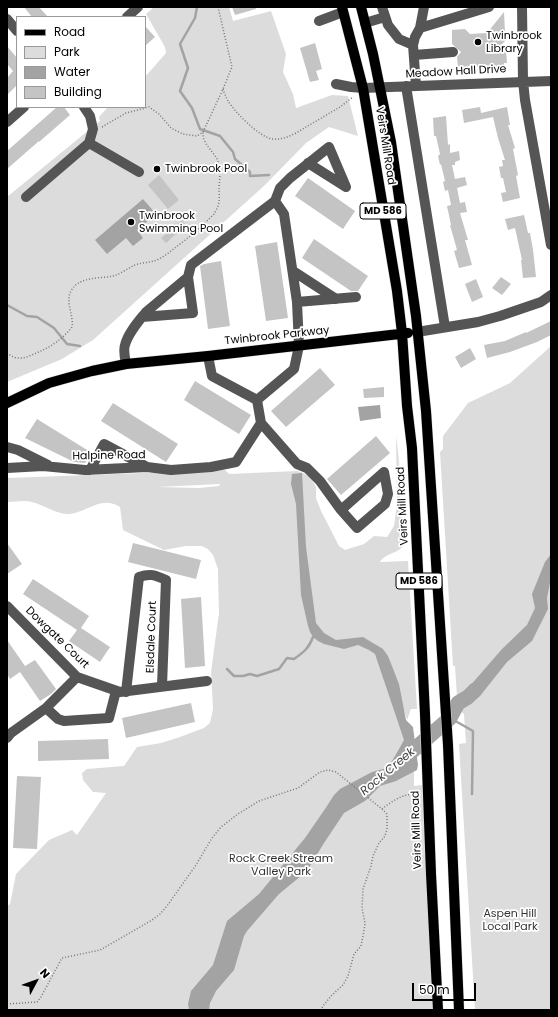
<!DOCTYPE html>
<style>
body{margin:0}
#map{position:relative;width:558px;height:1017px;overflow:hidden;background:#fff;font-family:Poppins,sans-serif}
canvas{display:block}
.frame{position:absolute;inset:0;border:8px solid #000;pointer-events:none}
.legend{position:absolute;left:16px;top:16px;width:130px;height:92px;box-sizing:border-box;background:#fff;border:1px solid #999;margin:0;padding:5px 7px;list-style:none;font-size:12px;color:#000}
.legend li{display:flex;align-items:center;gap:8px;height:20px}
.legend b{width:20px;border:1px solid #999}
.north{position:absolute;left:16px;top:961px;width:40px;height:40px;-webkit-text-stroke:3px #fff;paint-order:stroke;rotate:49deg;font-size:11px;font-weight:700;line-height:16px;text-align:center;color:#000}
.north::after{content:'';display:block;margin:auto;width:14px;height:18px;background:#000;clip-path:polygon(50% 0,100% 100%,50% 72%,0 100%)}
.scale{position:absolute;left:412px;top:983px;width:64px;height:18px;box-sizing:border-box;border:2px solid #000;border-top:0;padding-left:5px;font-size:12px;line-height:14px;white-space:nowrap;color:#000;-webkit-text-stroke:3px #fff;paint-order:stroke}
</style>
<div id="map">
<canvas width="558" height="1017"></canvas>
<div class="frame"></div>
<ul class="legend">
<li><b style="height:5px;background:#000"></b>Road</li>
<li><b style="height:11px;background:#dcdcdc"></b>Park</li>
<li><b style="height:11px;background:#a3a3a3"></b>Water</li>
<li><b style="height:11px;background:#c4c4c4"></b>Building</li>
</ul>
<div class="north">N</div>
<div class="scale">50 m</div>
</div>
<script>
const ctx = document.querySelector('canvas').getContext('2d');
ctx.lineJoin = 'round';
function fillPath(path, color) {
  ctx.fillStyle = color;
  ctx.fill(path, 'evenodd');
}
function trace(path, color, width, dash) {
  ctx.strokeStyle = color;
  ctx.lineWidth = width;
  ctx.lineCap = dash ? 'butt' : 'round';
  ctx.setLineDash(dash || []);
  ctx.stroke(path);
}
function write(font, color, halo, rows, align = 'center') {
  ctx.font = font + ' Poppins,sans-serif';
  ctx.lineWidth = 3.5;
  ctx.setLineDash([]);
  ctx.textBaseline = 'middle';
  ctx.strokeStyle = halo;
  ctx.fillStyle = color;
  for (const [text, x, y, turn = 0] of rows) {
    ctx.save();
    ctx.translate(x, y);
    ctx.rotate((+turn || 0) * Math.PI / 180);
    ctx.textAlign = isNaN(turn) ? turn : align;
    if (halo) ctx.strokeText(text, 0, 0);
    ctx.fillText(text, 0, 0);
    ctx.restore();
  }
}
fillPath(new Path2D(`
 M154,7h75l4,14 38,-10 15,43 -3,18 10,22 3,14 36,-13 16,1 10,40 -29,-9 -23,16 -41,42 -172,155 -31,19 -55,23v-185l93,-76 -1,-4 9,-10h37v-30l21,-24 -1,-6 -19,-33z
 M551,346v664h-76l-16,-266 7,-1 -2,-29 -4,-3 4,-3 -2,-16 -5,5 -2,-31h-2l-13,-214 3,-3v-13l25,-33 42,-20z
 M396,435c1,10 3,21 3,31 1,17 0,34 2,50 2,9 7,19 3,28 -4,10 -18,8 -24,18l28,-1 9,148h-6l-4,11 -3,-10v30l1,36 9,-5v15l8,-1 13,225h-428v-104l3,-2 6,-30 33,-34 23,-10 5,5 29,-42 -13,-1 -10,-12 -1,-7 5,-4 37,-3 13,-19 24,-4 16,-5 27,-10 6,-5 3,-14 -2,-37 8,-59 -1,-37v-7l-5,-14 -5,-6 -6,-3h-16l-22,4 -41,-20 -3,-23c-19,-12 -32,5 -50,7 -13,1 -26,-9 -38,-12 -8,-2 -17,0 -25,0v-24l218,-8 4,4 68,-3 6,2 5,3 5,6 3,5v11l5,13 18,35 6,4 19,-6 10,-8 13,1 7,-11 3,-21zM220,484l-1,2 -20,2 -42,-1z`), '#dcdcdc');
fillPath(new Path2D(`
 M143,199l13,15 -19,16 6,8 -10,8 -7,-8 -19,16 -12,-14z
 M380,405l1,13 -21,3 -2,-14z
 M302,473l4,74 10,76 8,10 12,7 27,-3 20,12 5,7 11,28 7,36 7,7 5,38 -1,5 -21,11 -16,5 -15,15 -21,12 -20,30 -17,28 -28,23 -32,37 -3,5 -10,34 -18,21 -6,12 -1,7h-20l-1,-6 3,-13 22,-26 14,-44 32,-27 46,-56 20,-29 9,-14 6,-6 32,-17 15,-4 7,-10 10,-18 -29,-86 -6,-4 -11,-5 -14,4 -20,-5 -6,-3 -5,-4 -3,-5 -2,-6 -7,-31 -5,-91 -5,-20 1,-10z
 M551,554v27l-1,2 -3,15 1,11 -16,32 -25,21 -27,34 -20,15 -3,-14 12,-10 33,-38 25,-24 8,-17 -3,-14 13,-32z`), '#a3a3a3');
trace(new Path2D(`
 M197,7l-2,11 -15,26 8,24 -8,23 12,17 8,21 20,7 13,16 2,7 15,13v4l19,-1
 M7,305l20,11 10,1 17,11 13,16 13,2
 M227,669l7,7h9l7,-2 7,2 22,-7 8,-11 7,1c10,-7 15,-11 19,-22
 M450,718l23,13 -1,63`), '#a3a3a3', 2.5);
trace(new Path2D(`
 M401,761l49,-43 8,-15 10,-6 7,-7`), '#a3a3a3', 15);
fillPath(new Path2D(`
 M24,7h15l9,10h-16z
 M232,7h24v2l-21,6z
 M504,12l1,20 -4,4 5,4 -5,5 5,4 1,14h-3v4l-14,1 -5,-4 -5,5 -4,-4 -4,4 -10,1 -1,-4 -3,1 -1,-10 4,-5 -9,-8v-14l13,-1 5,5 17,-1z
 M145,26l10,11 -10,9z
 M315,43l7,26 -6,2 3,9 -9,2 -10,-34z
 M7,46l10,12v27l-10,10v-17l6,-7 -6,-7z
 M57,107h7l6,8 -31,27v-1l-32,28v-18z
 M480,107l1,6 26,-6 3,18h-2l7,23 -2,1 5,26 -2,1 4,22 -17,4 -2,-9 5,-1 -3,-14h-2l-2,-11 4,-1 -1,-6h3l-7,-22 -5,-21 -29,6 -2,-13z
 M446,116l2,29 2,-1v9l9,-2 1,9 -5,2v3h-3l3,14 10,-2 2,8 -10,3 3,15 5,-1 2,10 -7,1 8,27h-3l7,25 -13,3 -5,-17 3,-1 -7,-25h1l-4,-19 4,-1 -3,-15 -3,1 -2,-9 2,-1 -4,-17 -1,1 -2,-9 2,-2 -4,-18h-2l-1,-18z
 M159,175l20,25 -11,9 -20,-24z
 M308,178l47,33 -12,18 -48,-33z
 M524,215l4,18h2l3,17 3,27 -13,1 -2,-18h1l-7,-32 -7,2 -3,-11z
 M182,220l4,5 -20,18 -5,-5 10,-8 -1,-1 6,-6 1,1z
 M314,239l54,37 -10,15h-7l-49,-33z
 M277,242l11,76 -22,3 -11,-75z
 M221,261l9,65 -22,3 -8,-63 4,-2z
 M501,277l10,7 -9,11 -10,-7z
 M476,279l7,18 -11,5 -7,-18z
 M551,321v14l-14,7 -27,10 -23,6 -3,-13 21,-4 21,-9v1z
 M470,348l6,11 -15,9 -6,-11z
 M320,368l15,17 -49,42 -15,-16z
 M195,381l56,34 -12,19 -55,-34z
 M384,387v10l-20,1 -1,-9z
 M113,403l65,41 -12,18 -65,-41z
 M37,419l55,34 -7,10 -11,-1 -49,-24z
 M376,436l14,17 -49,42 -14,-16z
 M7,543l15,21 -15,10z
 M133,543l68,17 -5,19 -68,-17z
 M33,579l56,37 -8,12 29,19 -10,15 -31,-21 8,-11 -54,-36z
 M201,597l4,69 -20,2 -4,-69z
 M7,640l18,26 10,-6 21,29 -5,5 -11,7 -20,-29 -10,7 -3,-5z
 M191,703l4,19 -69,16 -4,-20z
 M108,739l1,20 -71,2v-20z
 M17,776l24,1 -4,72 -24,-1z`), '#c4c4c4');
const major = new Path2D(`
 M342,7l21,81 34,203 5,42 5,73 5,42 13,266 6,160 7,136
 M361,7l12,47 18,88 25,174 10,95 22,334 11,265
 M7,403l42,-20 43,-12 34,-7 82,-8 200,-23`);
trace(major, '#dbdbdb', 11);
trace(new Path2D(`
 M223,89c1,4 3,8 5,12 7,11 30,35 44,38 8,1 16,-2 24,-6l44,-26 13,-10
 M102,127l24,-14 23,-6 10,7 12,14 12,6 14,2 6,-4 20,-43 9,-22 -14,-60
 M7,353c3,2 7,5 11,5 5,1 11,-2 16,-4 15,-6 28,-14 38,-27 2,-11 -7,-26 -1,-36 8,-15 28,-12 42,-15 8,-2 15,-8 22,-11 8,-3 16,-2 24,-6 6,-3 12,-8 17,-12 14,-10 26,-21 38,-33 1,-2 3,-5 4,-8 2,-6 1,-13 1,-19 1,-9 2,-19 -2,-28 -5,-9 -15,-16 -14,-27
 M382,809c10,-8 23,-17 36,-14
 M7,1004l30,-2 4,-5 21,-39 38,-8 52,-30 8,-6 7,-8 29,-41 16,-27 9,-11 17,-13 21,-13 39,-13 22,-16 8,-2 8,2 46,37 5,5v15l-2,7 -6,7 -6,13 -2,10 -8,23 -1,19 3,15 -1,8 -3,15 -7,8 -6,22 -5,9 -12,11 -11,14`), '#777', 1.5, [1, 2]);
trace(new Path2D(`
 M382,7l6,18 11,14 14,6
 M424,7l-4,21 69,-21
 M522,7l1,74 2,19 26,145
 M127,17l11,-10
 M7,19l10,12
 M319,21l24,-9
 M365,23l20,-6
 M414,55l39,-3
 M336,84l15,3 12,1 188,-7
 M406,86l39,241
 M416,86l-3,-41 2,-8 5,-9
 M7,122l17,-15
 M89,143l50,29
 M308,163l38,24
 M26,197l63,-54 4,-14 -3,-13 -6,-9
 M275,201l5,-13 10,-10 39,-31 17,40
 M293,271l43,28
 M188,277l3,-12 84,-64 9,13 13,88 59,-5
 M417,332l61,-10 22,-6 41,-14 10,-7
 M208,356l4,20 45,24 37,-31 5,-23 -2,-44
 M126,364c-1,-6 -3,-14 -1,-19 3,-12 13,-23 21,-33l42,-35 5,36 -51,4
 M257,400l4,23 36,41 10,4 13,13 21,29 43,-38 4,22 -3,10 -28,24 -16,-18
 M7,447l11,3 30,15
 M7,468l36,-2 42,4 62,-3 24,3 40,-3 25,-5 25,-39
 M90,470l14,-26 43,23
 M7,606l70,71 43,15 87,-11
 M126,692l13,-115c11,-4 16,-2 27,3l-4,106
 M46,708l12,11 6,2 45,-3 7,-27
 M7,738l4,-5 35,-25 31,-31`), '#555', 10);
trace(major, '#000', 10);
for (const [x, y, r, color] of [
 [478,42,4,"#000"],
 [157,169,4,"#000"],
 [131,222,4,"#000"]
]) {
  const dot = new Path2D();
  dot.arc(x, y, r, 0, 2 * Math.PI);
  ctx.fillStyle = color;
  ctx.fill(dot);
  trace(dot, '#fff', 1.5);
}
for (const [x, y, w] of [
 [383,211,46],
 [419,581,46]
]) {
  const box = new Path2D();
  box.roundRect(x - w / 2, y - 8, w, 16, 3);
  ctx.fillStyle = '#fff';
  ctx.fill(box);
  trace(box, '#000', 1);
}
write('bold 10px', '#000', null, [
 ["MD 586",383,211],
 ["MD 586",419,581]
]);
write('11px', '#000', '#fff', [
 ["Twinbrook",486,36],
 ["Library",486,49],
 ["Twinbrook Pool",165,169],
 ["Twinbrook",139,216],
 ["Swimming Pool",139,229]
], 'left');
write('11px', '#000', '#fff', [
 ["Meadow Hall Drive",456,72,-3],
 ["Veirs Mill Road",385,146,81],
 ["Twinbrook Parkway",277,336,-6],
 ["Halpine Road",109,456,-1],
 ["Veirs Mill Road",403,506,-93],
 ["Elsdale Court",152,637,-88],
 ["Dowgate Court",57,638,44],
 ["Veirs Mill Road",417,830,-92]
]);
write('11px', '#333', '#fff', [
 ["Rock Creek Stream",281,859],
 ["Valley Park",281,872],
 ["Aspen Hill",510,914],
 ["Local Park",510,927]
]);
write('italic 12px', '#444', '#fff', [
 ["Rock Creek",388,772,-40]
]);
</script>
